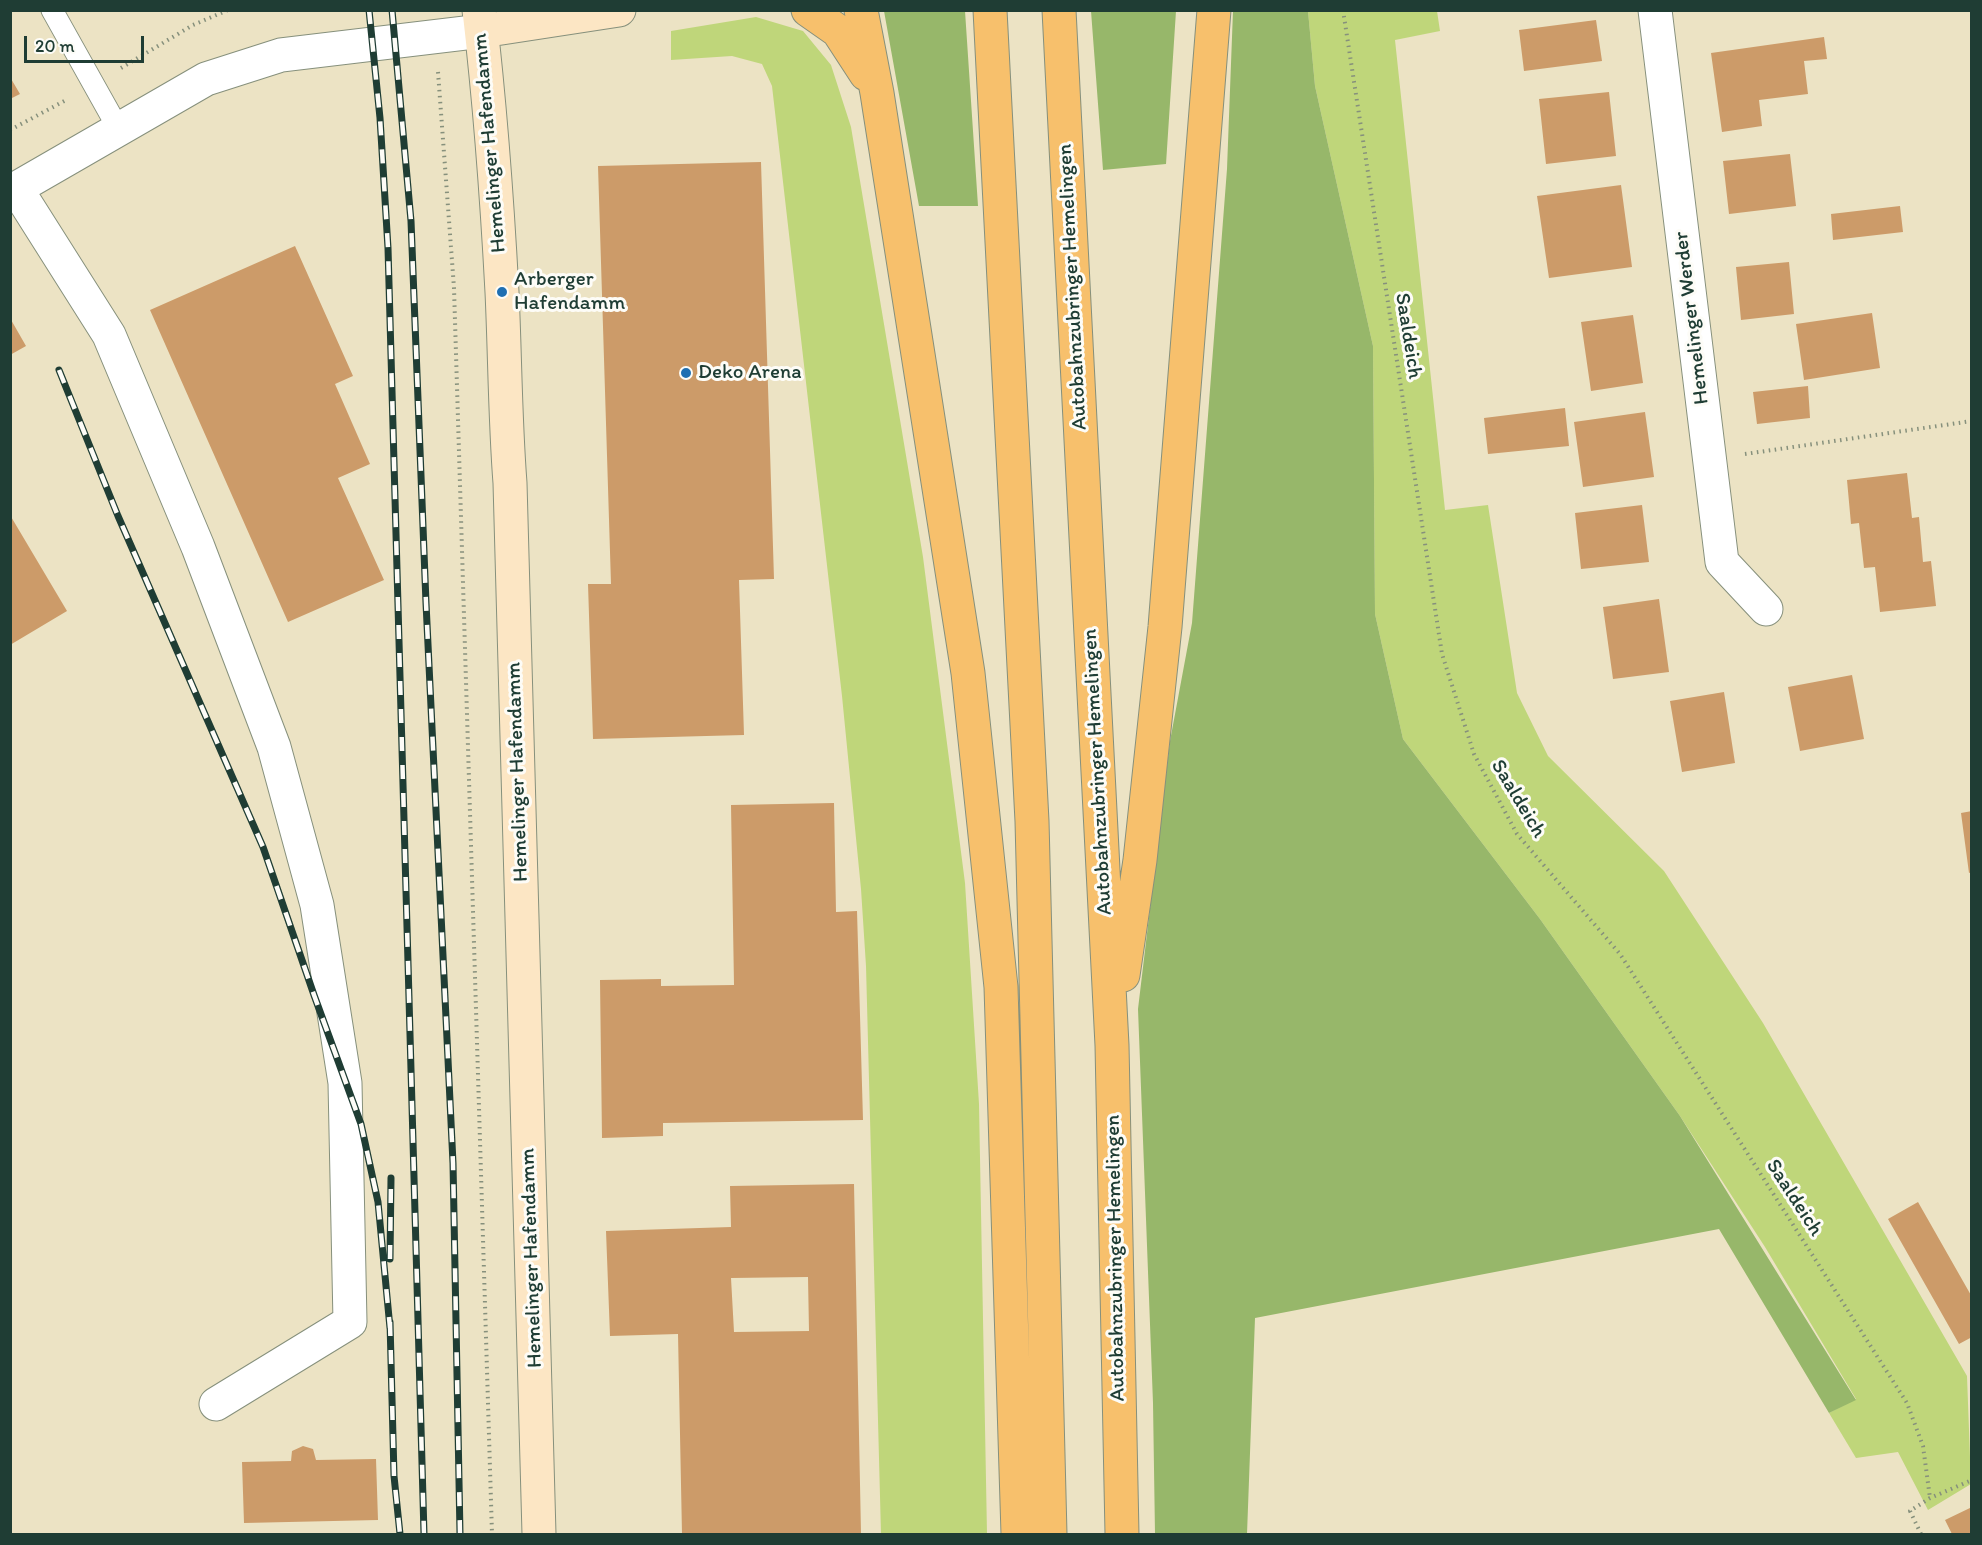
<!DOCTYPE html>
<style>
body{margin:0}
#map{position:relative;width:1982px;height:1545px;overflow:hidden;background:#ece3c4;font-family:Itim,sans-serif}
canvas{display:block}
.frame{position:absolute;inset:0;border:12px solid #1f3d34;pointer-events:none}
.scale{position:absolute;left:24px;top:36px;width:120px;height:27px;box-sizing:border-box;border:3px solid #1f3d34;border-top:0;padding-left:8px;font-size:18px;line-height:21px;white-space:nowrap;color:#1f3d34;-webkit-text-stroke:4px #fdfcf7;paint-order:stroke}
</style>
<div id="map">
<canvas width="1982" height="1545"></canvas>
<div class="frame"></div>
<div class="scale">20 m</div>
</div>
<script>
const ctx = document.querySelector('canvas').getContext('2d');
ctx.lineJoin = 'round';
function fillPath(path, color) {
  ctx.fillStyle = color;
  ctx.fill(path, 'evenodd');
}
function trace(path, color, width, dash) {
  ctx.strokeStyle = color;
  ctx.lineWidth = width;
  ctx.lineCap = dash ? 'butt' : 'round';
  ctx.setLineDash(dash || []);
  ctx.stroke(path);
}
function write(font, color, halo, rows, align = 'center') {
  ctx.font = font + ' Itim,sans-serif';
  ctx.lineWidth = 6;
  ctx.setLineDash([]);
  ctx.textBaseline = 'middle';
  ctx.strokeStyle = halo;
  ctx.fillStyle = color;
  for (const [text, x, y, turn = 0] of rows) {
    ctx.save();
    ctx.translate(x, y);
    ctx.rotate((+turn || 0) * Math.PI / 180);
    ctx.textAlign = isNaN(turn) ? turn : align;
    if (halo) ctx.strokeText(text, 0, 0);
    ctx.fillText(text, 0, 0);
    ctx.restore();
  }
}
fillPath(new Path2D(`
 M1308,11h129l3,20 -45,9 50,470 43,-5 29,188 31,63 116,115 99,152 204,353 4,108 -43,26 -30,-58 -42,6 -27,-45 27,-14 -91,-152 -85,-131 -140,-197 -137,-180 -28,-125 -2,-268 -58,-260z
 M756,17l47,14 28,34 20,62 72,430 42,326 14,221 8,430h-106l-15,-568 -5,-77 -19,-193 -70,-610 -10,-22 -30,-8 -61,4v-29z`), '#bfd67a');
fillPath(new Path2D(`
 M884,11h81l13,195h-59z
 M1091,11h85l-10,153 -63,6z
 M1233,11h75l7,75 58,260 2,268 28,125 137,180 140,197 176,284 -27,13 -110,-184 -464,89 -8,216h-92l-2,-131 -15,-394 32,-268 22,-118 35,-454z`), '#97b76a');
fillPath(new Path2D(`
 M1596,20l6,41 -78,10 -5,-41z
 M1824,37l3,22 -23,2 4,33 -49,6 3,26 -40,6 -11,-79z
 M10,77l10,17 -10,5z
 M1609,92l7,64 -70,8 -7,-65z
 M1790,154l6,52 -67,8 -6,-53z
 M761,162l13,417 -35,1 5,155 -151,4 -5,-155h23l-13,-418z
 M1621,185l11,82 -83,11 -12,-82z
 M1900,206l3,26 -70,8 -2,-26z
 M295,246l58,130 -18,8 35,80 -32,14 46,102 -96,42 -138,-312z
 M1789,262l5,52 -53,6 -5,-53z
 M1872,313l8,55 -76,12 -8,-56z
 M1633,315l10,68 -52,8 -10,-69z
 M10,318l16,28 -16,9z
 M1808,386l2,32 -53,6 -4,-32z
 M1565,408l4,38 -81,8 -4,-36z
 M1645,412l9,65 -71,10 -9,-65z
 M1907,473l5,45 7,-1 4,45 8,-1 5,45 -56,6 -5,-45 -11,1 -5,-45 -8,1 -4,-44z
 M1642,505l7,57 -68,7 -6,-56z
 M10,515l57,96 -57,34z
 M1659,599l10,73 -56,7 -10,-72z
 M1852,675l12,64 -64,12 -12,-64z
 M1724,692l11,71 -53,9 -12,-71z
 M834,803l2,109 21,-1 6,209 -200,3v13l-61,2 -2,-158 61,-1v7l73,-1 -3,-180z
 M1972,811v61l-3,1 -8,-60z
 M854,1184l7,350h-179l-4,-200 -68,2 -4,-105 125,-4 -1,-41zM808,1277l1,54 -75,1 -3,-54z
 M1918,1202l54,95v40l-13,7 -71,-125z
 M303,1446l10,3 3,11 60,-1 2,61 -134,3 -2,-61 49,-1 1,-10z
 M1972,1507v27h-20l-7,-14z`), '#cc9b69');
const lane = new Path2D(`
 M52,10l66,118`);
const street = new Path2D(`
 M1655,10l67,552 44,47
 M16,188l93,147 89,212 76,200 43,158 28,178 5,239 -134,82
 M10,192l196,-113 75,-24 201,-24`);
const secondary = new Path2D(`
 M479,10c11,94 18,188 23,282 3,64 3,127 8,191l29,1051
 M482,31l137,-21`);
const highway = new Path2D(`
 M808,10l30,21 28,43
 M861,10l16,83 91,580 33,314 17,547
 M990,10l42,811 18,713
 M1059,10l53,1035 10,489
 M1123,975l17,-115 25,-233 49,-617`);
trace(lane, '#86907c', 23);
trace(street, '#86907c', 35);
trace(secondary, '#86907c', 35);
trace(highway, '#86907c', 35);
trace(new Path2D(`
 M1343,10l99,644 32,100 43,80 103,120 287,449 16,43 7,52
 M121,68l72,-43 35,-15
 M438,72l16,216 38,1246
 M10,130l58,-31
 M1745,454l227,-33
 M1921,1534l-11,-23 20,-13 42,-18`), '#86907c', 4, [1.5, 4.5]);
trace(lane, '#fff', 21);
trace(street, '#fff', 33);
trace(secondary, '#fce6c4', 33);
trace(highway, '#f7c06c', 33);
const rail = new Path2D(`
 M369,10l11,108 8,130 36,1286
 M392,10l19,211 15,382 27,560 7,371
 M59,370l59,146 145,331 51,148 47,129 17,78 12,126
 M390,1259l1,-81
 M390,1322l4,154 6,58`);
trace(rail, '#1f3d34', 7);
trace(rail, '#fdfcf7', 4.5, [14]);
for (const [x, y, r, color] of [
 [502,292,6,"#1f6fb2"],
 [686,373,6,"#1f6fb2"]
]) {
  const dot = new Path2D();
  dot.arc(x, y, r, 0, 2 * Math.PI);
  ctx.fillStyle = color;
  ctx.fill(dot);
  trace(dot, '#fdfcf7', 2);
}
write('21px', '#1f3d34', '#fdfcf7', [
 ["Hemelinger Hafendamm",490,143,-95],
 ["Autobahnzubringer Hemelingen",1073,287,-93],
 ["Hemelinger Werder",1692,318,-97],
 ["Saaldeich",1408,336,81],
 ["Hemelinger Hafendamm",518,772,-92],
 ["Autobahnzubringer Hemelingen",1098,772,-93],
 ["Saaldeich",1518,799,59],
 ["Saaldeich",1794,1198,57],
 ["Hemelinger Hafendamm",532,1258,-92],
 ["Autobahnzubringer Hemelingen",1116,1258,-91]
]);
write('21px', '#1f3d34', '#fdfcf7', [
 ["Arberger",514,280],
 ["Hafendamm",514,304],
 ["Deko Arena",698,373]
], 'left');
</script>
